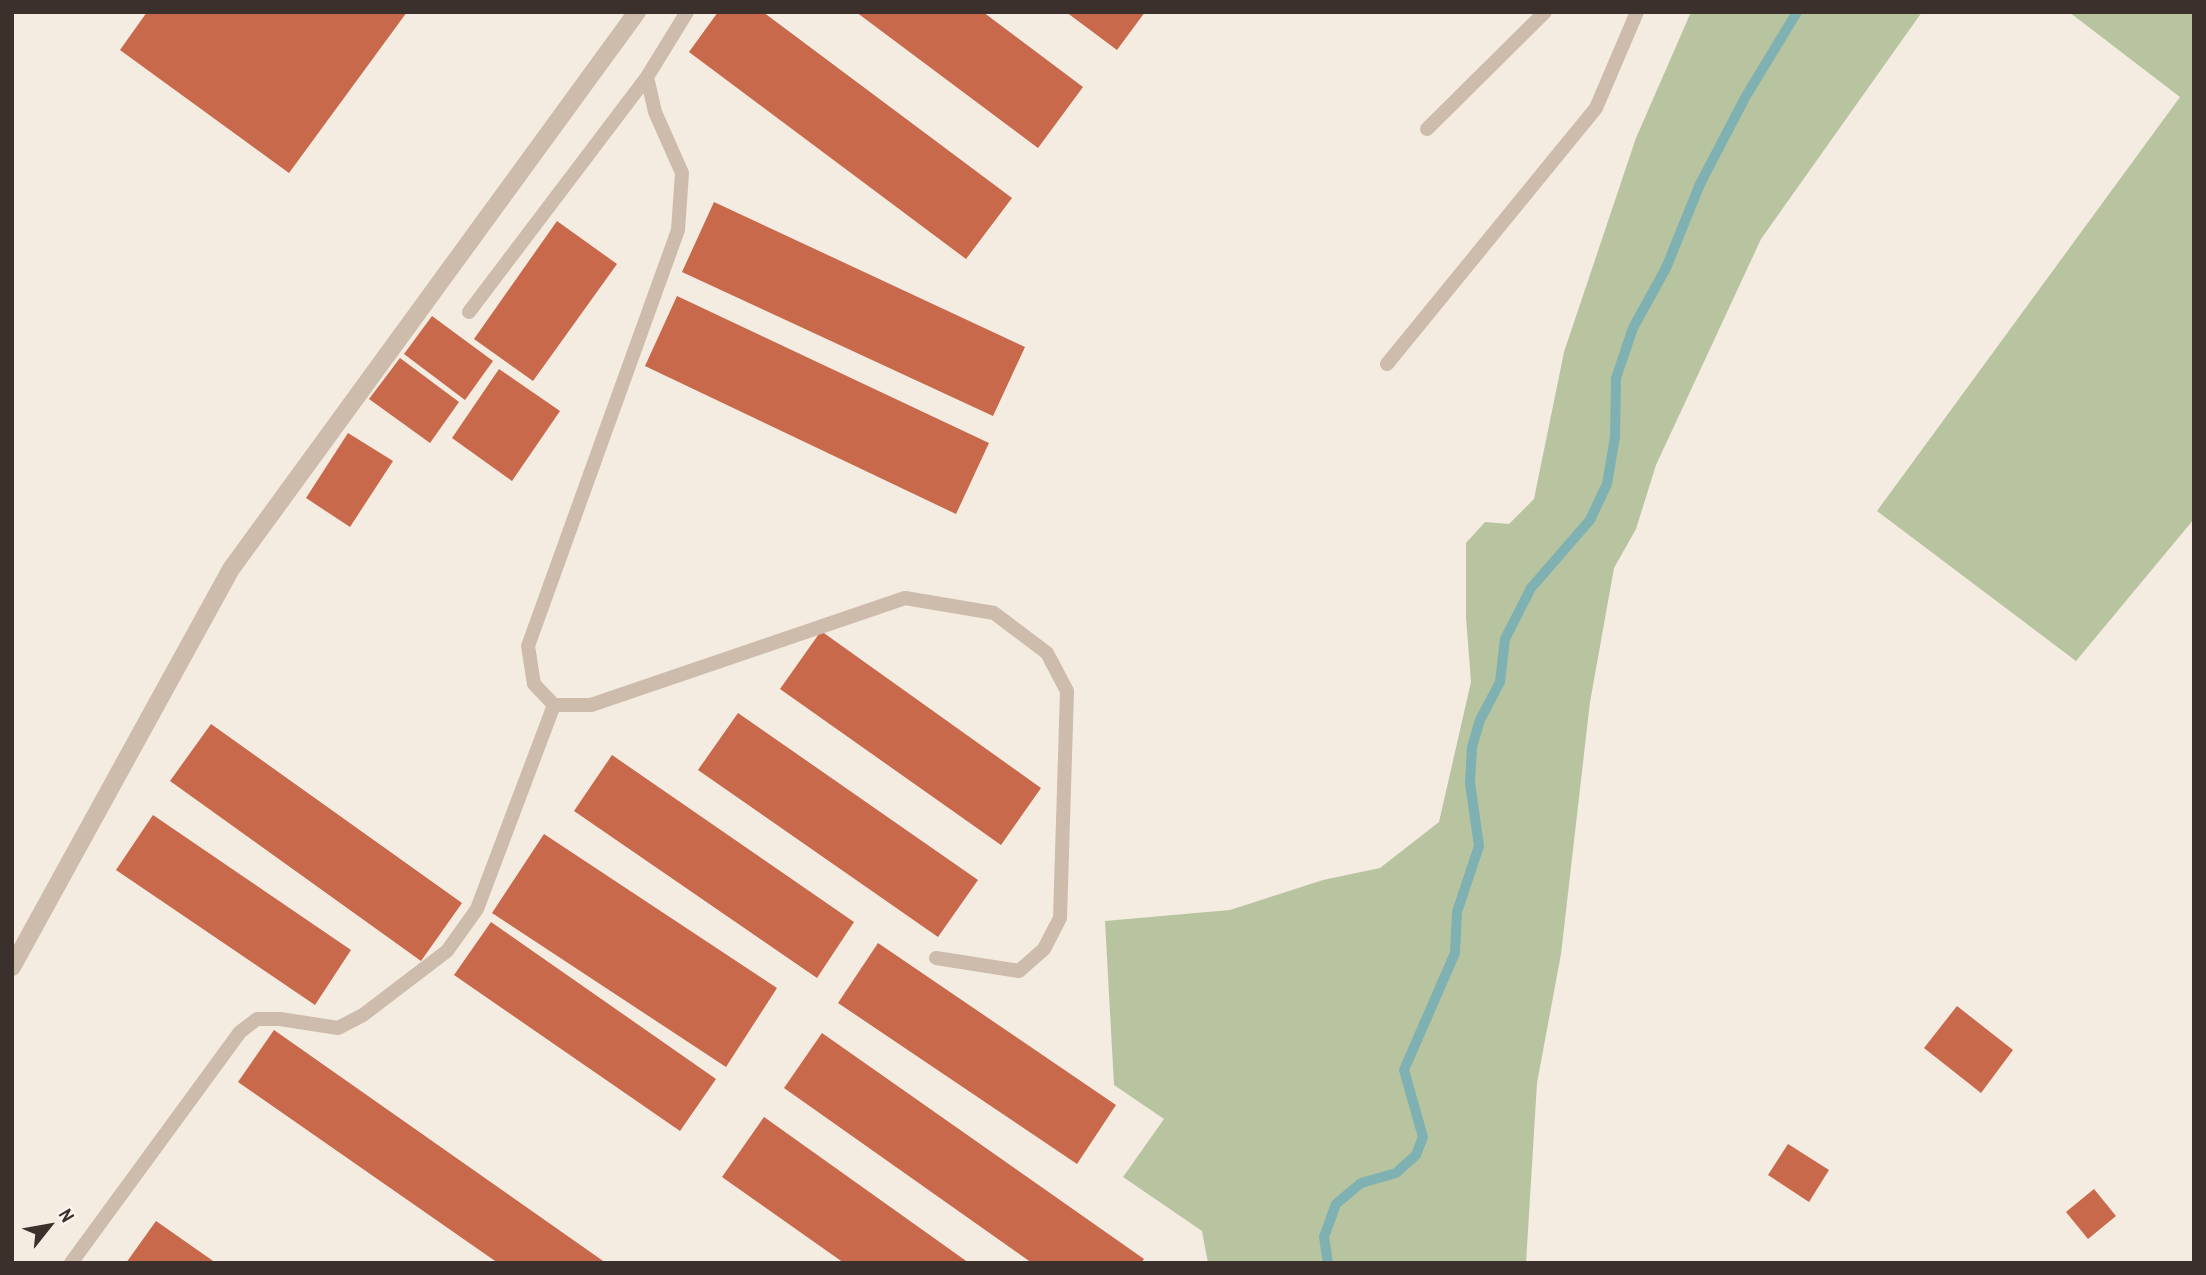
<!DOCTYPE html>
<style>
body{margin:0}
#map{position:relative;width:2206px;height:1275px;overflow:hidden;background:#f4ebe1;font-family:"Archivo Narrow",sans-serif}
canvas{display:block}
.frame{position:absolute;inset:0;border:14px solid #3b302b;pointer-events:none}
.north{position:absolute;left:14px;top:1191px;width:70px;height:70px;-webkit-text-stroke:5px #fbf5ee;paint-order:stroke;rotate:59deg;font-size:19px;font-weight:700;line-height:28px;text-align:center;color:#3b302b}
.north::after{content:'';display:block;margin:auto;width:24px;height:32px;background:#3b302b;clip-path:polygon(50% 0,100% 100%,50% 72%,0 100%)}
</style>
<div id="map">
<canvas width="2206" height="1275"></canvas>
<div class="frame"></div>
<div class="north">N</div>
</div>
<script>
const ctx = document.querySelector('canvas').getContext('2d');
ctx.lineJoin = 'round';
function fillPath(path, color) {
  ctx.fillStyle = color;
  ctx.fill(path, 'evenodd');
}
function trace(path, color, width, dash) {
  ctx.strokeStyle = color;
  ctx.lineWidth = width;
  ctx.lineCap = dash ? 'butt' : 'round';
  ctx.setLineDash(dash || []);
  ctx.stroke(path);
}
fillPath(new Path2D(`
 M1691,12h231l-161,227 -105,226 -20,64 -22,39 -24,134 -29,252 -24,129 -11,180h-318l-6,-32 -79,-54 41,-58 -50,-34 -9,-164 125,-11 93,-30 57,-12 59,-46 32,-140 -5,-65v-74l19,-21 24,2 25,-25 30,-147 72,-214z
 M2069,12h125v507l-118,142 -199,-150 303,-414z`), '#b8c4a0');
trace(new Path2D(`
 M1328,1263l-4,-26 12,-33 25,-21 35,-10 20,-18 7,-18 -19,-67 51,-117 2,-41 22,-66 -9,-63 2,-36 8,-27 20,-38 5,-43 26,-51 59,-68 17,-36 8,-47 1,-59 17,-50 33,-60 34,-84 46,-88 51,-84`), '#7fb0b2', 10);
fillPath(new Path2D(`
 M147,12h260l-118,161 -169,-123z
 M718,12h45l249,186 -46,61 -277,-207z
 M856,12h127l100,75 -45,61z
 M1066,12h79l-28,38z
 M714,202l311,145 -32,69 -311,-144z
 M557,221l60,43 -84,117 -59,-42z
 M677,296l312,147 -33,71 -311,-148z
 M432,316l61,45 -28,39 -61,-46z
 M400,358l59,44 -29,41 -61,-44z
 M499,369l61,42 -48,70 -60,-43z
 M348,433l45,28 -43,66 -44,-29z
 M821,631l220,157 -40,57 -221,-156z
 M738,713l240,167 -40,57 -240,-167z
 M211,724l251,179 -41,58 -251,-180z
 M612,755l242,167 -37,56 -243,-167z
 M153,815l198,135 -36,55 -199,-135z
 M544,834l233,154 -51,79 -234,-154z
 M491,922l225,157 -36,52 -226,-156z
 M878,943l238,162 -39,59 -239,-161z
 M1957,1006l56,44 -32,43 -57,-45z
 M274,1030l332,233h-108l-260,-181z
 M822,1033l322,226 -3,4h-109l-248,-175z
 M764,1117l205,146h-125l-122,-86z
 M1788,1144l41,26 -20,32 -41,-27z
 M2094,1189l22,27 -28,23 -22,-27z
 M156,1221l60,42h-90z`), '#c8694b');
trace(new Path2D(`
 M687,12l-40,65 8,35 27,61 -4,57 -150,416 6,38 20,21h37l314,-107 89,15 53,40 20,38 -7,227 -16,31 -25,22 -83,-13
 M1427,129l118,-117
 M469,312l178,-235
 M1387,364l209,-256 41,-96
 M71,1263l169,-231 17,-13h23l58,9 25,-13 84,-64 30,-42 77,-204`), '#cdbbac', 14);
trace(new Path2D(`
 M12,967l219,-398 406,-557`), '#cdbbac', 18);
</script>
